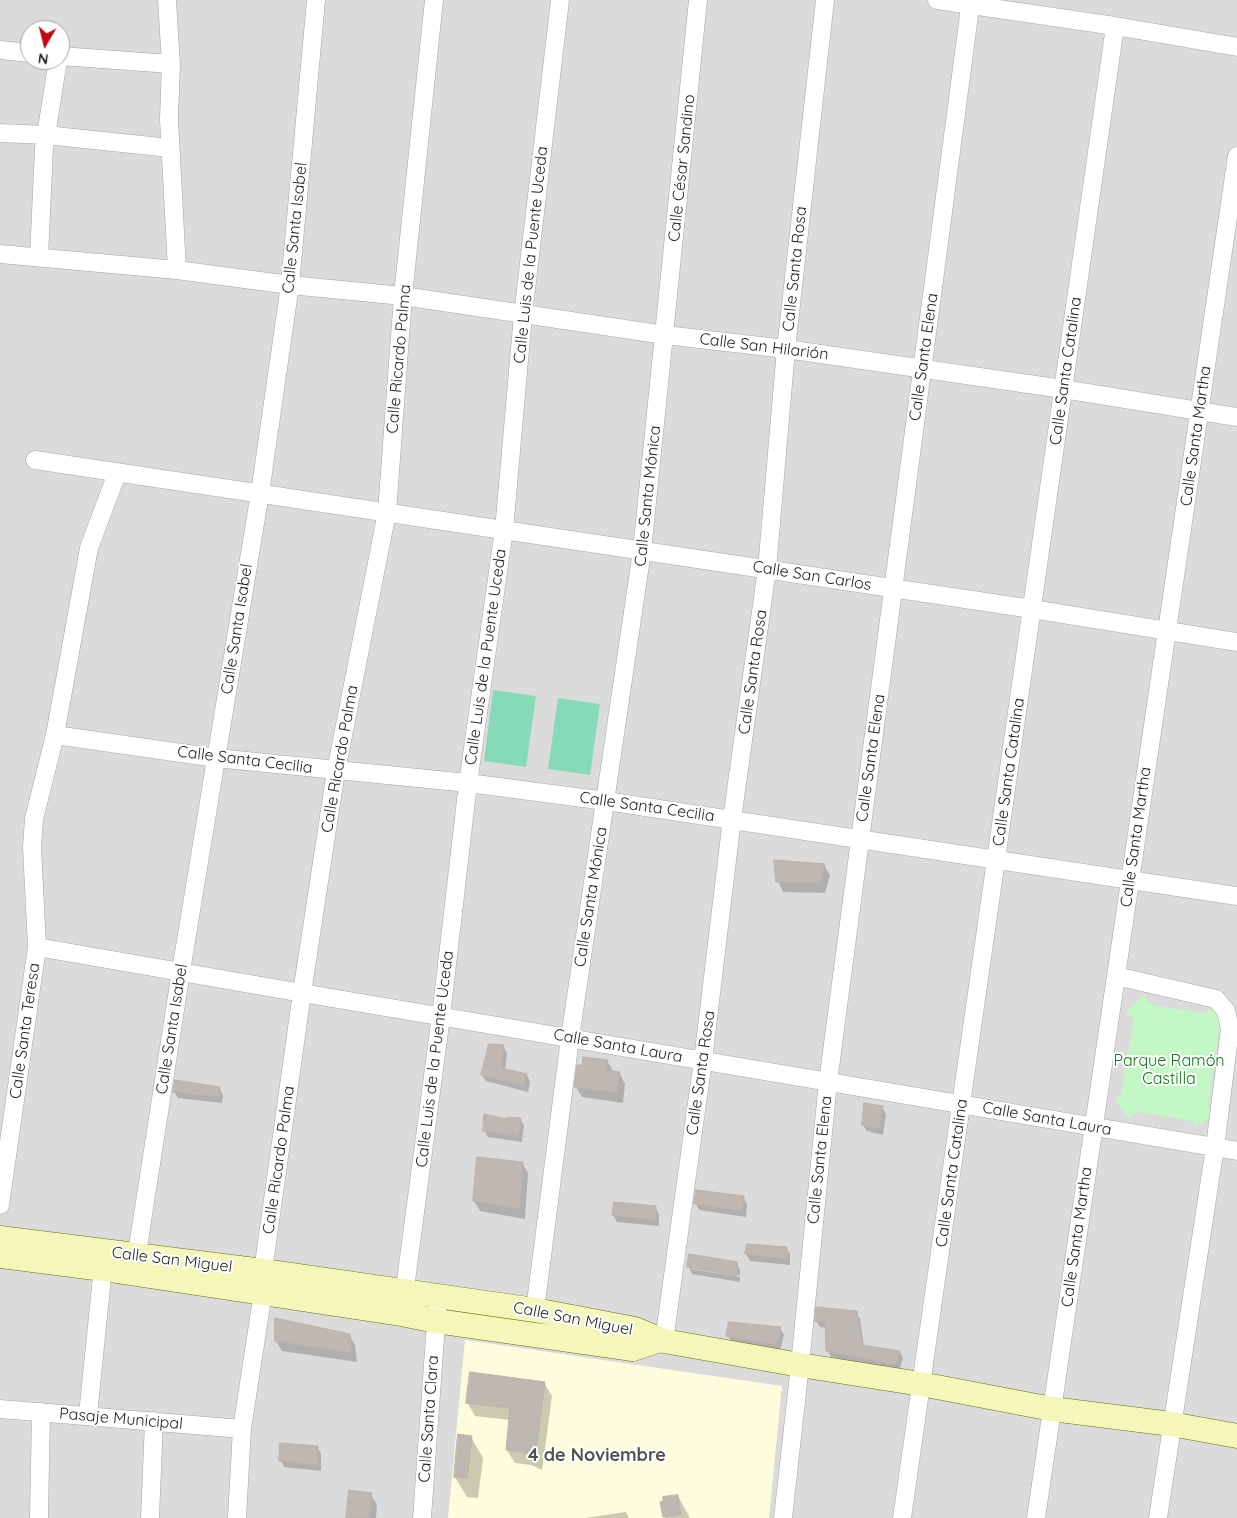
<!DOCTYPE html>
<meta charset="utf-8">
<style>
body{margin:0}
#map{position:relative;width:1237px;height:1518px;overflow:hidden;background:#eeebe4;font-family:Quicksand,sans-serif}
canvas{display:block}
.north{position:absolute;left:20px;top:20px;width:50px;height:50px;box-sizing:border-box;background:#fff;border:1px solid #a5a5a5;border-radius:50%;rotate:188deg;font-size:14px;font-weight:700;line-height:20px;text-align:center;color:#1e1e1e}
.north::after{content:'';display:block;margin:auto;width:18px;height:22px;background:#c2090d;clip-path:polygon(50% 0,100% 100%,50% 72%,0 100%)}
</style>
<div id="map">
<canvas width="1237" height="1518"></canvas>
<div class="north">N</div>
</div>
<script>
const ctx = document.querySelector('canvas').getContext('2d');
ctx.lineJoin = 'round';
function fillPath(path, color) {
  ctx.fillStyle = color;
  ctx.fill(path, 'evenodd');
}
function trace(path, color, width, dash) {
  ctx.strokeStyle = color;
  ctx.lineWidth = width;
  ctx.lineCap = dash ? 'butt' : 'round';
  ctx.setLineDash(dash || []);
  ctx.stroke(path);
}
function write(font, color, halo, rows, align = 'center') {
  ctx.font = font + ' Quicksand,sans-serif';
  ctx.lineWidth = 4;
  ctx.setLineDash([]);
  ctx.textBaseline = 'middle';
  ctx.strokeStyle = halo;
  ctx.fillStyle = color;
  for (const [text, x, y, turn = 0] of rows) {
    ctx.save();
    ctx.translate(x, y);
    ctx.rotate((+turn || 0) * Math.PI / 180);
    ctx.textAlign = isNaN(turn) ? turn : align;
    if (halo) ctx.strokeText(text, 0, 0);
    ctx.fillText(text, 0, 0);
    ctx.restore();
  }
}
fillPath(new Path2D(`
 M0,0h1237v1518h-1237zM30,30h30v30h-30z`), '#dcdbdb');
fillPath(new Path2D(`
 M465,1340l317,46 -13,132h-321z`), '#fdfdde');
fillPath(new Path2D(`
 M1144,996l8,9 53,8 8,-5 13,15 -7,6 -11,77 5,8 -18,13 -5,-7 -54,-8 -7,7 -14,-21 6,-4 13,-74 -8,-10z`), '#c3f7c6');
fillPath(new Path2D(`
 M493,690l43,6 -10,71 -42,-6z
 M558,698l42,6 -10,71 -42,-6z`), '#86dab8');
fillPath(new Path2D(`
 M824,865l6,10 -5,18 -42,-1 -5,-11z
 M503,1046l4,7 -2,17 22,5 3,7 -2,10 -42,-11 -4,-6z
 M607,1061l6,10 7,3 5,10 -2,19 -41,-6 -6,-10z
 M219,1088l4,7 -1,8 -44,-5 -4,-7z
 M882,1107l4,7 -3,21 -16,-4 -4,-6z
 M520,1119l4,6 -2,17 -34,-5 -4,-7 24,-9z
 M522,1163l6,10 -3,46 -45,-8 -6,-10z
 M743,1197l4,7 -1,13 -47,-7 -3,-6z
 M615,1203l40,4 4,7v12l-42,-4 -4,-7z
 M748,1245l38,3 4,6v11l-40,-4 -4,-7z
 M690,1256l47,7 3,7v5l-49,-8v2l49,8v5l-48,-8 -3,-7z
 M856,1312l4,7 4,27 36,6 3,6 -4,13 -68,-14 -3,-6 -1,-23 -7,-1 -4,-6z
 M780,1328l4,7 -4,16 -49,-9 -3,-7z
 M349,1335l6,10 2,17 -75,-11 -6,-10z
 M544,1383l8,13 -10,74 -11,-5 -16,-2 -8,-13 3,-30 -35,-4 -8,-14z
 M471,1437l12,21 -5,40 -11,-1 -12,-20z
 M318,1448l3,6v17l-37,-4 -3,-7z
 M371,1495l6,10 -1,13h-28z
 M678,1496l12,22h-25l-3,-15z
 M626,1512l3,6h-44z`), '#0003');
const building = new Path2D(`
 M774,860l51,4 -5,19 -44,-1z
 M489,1044l15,1 -3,23 26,6 -3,12 -43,-11z
 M583,1057l25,3 -2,10 14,2 -3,21 -43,-6 3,-22h5z
 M175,1080l45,7 -1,10 -46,-5z
 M864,1103l19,3 -3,23 -18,-4z
 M484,1114l23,5 1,-2 13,1 -2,18 -36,-5z
 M477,1157l46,5 -3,47 -47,-8z
 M696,1190l48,6 -1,15 -49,-7z
 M614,1202l42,4v14l-44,-5z
 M747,1244l40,3v12l-42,-5z
 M689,1254l48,8v14l-50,-9z
 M816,1307l41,4 5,34 38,6 -4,14 -70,-14 -1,-29 -10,-1z
 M275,1318l75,16 2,19 -77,-12z
 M729,1322l52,5 -4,18 -51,-9z
 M470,1372l75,10 -10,76 -13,-6 -16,-2 4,-42 -44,-5z
 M458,1434l14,2 -5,42 -13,-1z
 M280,1443l38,3v19l-39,-4z
 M349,1490l23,3 -3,25h-23z
 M678,1495l3,19 -18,3 -3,-15 3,-1v-4z`);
fillPath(building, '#bfb7b1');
trace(building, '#bfb1a7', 1);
const street = new Path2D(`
 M167,0l4,64 -2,55 8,151
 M937,0l178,26 122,21
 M0,50l30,3
 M60,56l111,8
 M0,133l46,2 124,13
 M0,254l177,16 113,15 113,11 262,39 121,14 277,40 174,28
 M39,257l5,-109 14,-88
 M35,460l997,149 205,33
 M55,735l161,23 252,25 138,18 631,95
 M37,947l265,46 935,158
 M1116,976l100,23 10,12 4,18 -15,118 -57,371
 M0,1205l37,-258 -5,-100 2,-28 21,-84 34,-187 28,-75
 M135,1266l46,-295 79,-478 30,-208 26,-285
 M403,1303l38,-287 27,-233 36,-253 19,-215 37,-315
 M535,1310l35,-272 72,-487 56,-551
 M664,1341l39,-281 29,-241 35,-250 19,-220 39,-349
 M0,1409l242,20
 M88,1415l16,-158
 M39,1518l2,-106
 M150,1518l4,-97
 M237,1518l5,-89 21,-137v-21l39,-278 34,-222 51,-259 16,-216 31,-296
 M422,1518l16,-222
 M783,1518l17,-153 28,-283 143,-1082
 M902,1518l213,-1492
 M1036,1518l201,-1362`);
const secondary = new Path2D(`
 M0,1238l263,33 272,39 100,19 29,12 136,24 121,19 131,25 119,15 66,12
 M0,1256l103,13 298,45 35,7 197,28 27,-9`);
trace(street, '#a5a5a5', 19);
trace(secondary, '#67700a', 25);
trace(street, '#fff', 18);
trace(secondary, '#f4f6ba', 24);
write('16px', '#1e1e1e', '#fff', [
 ["Calle César Sandino",682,168,-84],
 ["Calle Santa Isabel",295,228,-84],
 ["Calle Luis de la Puente Uceda",531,255,-84],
 ["Calle Santa Rosa",795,269,-84],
 ["Calle San Hilarión",764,347,7],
 ["Calle Santa Elena",924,357,-82],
 ["Calle Ricardo Palma",399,359,-85],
 ["Calle Santa Catalina",1066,371,-82],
 ["Calle Santa Martha",1196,436,-82],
 ["Calle Santa Mónica",648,496,-84],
 ["Calle San Carlos",812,576,9],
 ["Calle Santa Isabel",237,629,-81],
 ["Calle Luis de la Puente Uceda",486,657,-82],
 ["Calle Santa Rosa",753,672,-82],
 ["Calle Santa Elena",871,758,-82],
 ["Calle Ricardo Palma",340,759,-80],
 ["Calle Santa Cecilia",245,760,7],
 ["Calle Santa Catalina",1009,772,-82],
 ["Calle Santa Cecilia",647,807,8],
 ["Calle Santa Martha",1136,837,-82],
 ["Calle Santa Mónica",591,897,-81],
 ["Calle Santa Isabel",172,1029,-81],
 ["Calle Santa Teresa",25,1031,-82],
 ["Calle Santa Laura",618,1046,10],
 ["Calle Luis de la Puente Uceda",435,1059,-83],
 ["Calle Santa Rosa",701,1073,-82],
 ["Calle Santa Laura",1047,1119,10],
 ["Calle Ricardo Palma",279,1160,-82],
 ["Calle Santa Elena",820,1160,-84],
 ["Calle Santa Catalina",952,1173,-82],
 ["Calle Santa Martha",1077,1237,-82],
 ["Calle San Miguel",172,1260,7],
 ["Calle San Miguel",573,1319,11],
 ["Pasaje Municipal",121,1419,5],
 ["Calle Santa Clara",429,1419,-86]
]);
write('16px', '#117717', '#fff', [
 ["Parque Ramón",1169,1061],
 ["Castilla",1169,1079]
]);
write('bold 18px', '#515151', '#fff', [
 ["4 de Noviembre",597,1456]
]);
</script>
